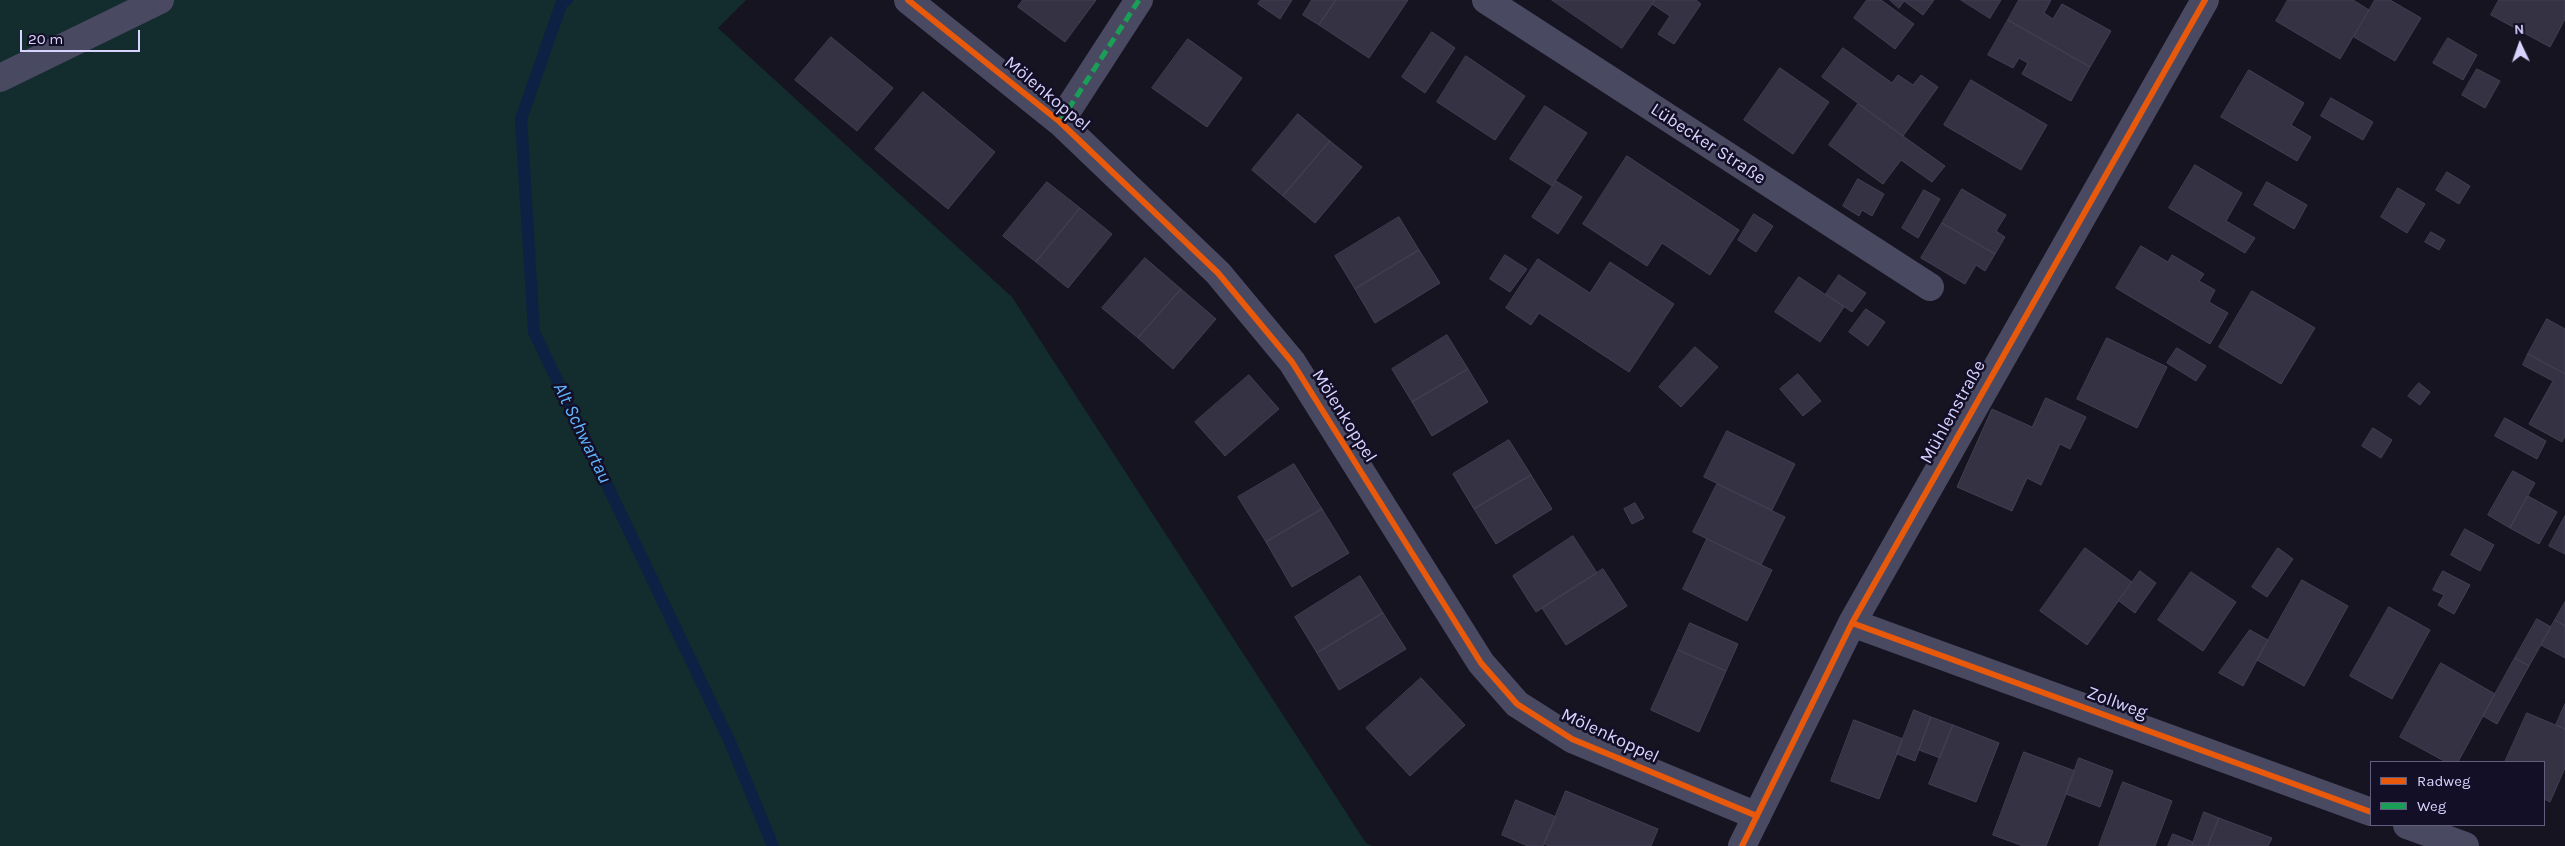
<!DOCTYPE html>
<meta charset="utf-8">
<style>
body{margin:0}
#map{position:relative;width:2565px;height:846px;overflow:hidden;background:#161421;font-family:Karla,sans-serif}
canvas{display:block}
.legend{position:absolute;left:2370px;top:761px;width:175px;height:65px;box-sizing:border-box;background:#130f26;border:1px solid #625e7d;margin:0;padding:6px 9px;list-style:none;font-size:15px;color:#d9d4ff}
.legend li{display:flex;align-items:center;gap:10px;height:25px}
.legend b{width:25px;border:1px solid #625e7d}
.north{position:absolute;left:2495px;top:20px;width:50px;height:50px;-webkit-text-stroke:4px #130f26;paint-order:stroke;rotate:357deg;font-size:14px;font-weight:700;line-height:20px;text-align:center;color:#d9d4ff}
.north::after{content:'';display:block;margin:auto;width:18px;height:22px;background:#d9d4ff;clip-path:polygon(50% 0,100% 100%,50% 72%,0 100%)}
.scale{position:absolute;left:20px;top:30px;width:120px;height:22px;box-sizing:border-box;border:2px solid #d9d4ff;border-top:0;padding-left:6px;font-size:15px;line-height:18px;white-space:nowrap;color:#d9d4ff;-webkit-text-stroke:4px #130f26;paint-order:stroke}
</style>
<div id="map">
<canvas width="2565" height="846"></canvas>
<ul class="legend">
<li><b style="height:6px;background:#e8590c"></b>Radweg</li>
<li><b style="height:6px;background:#1a9f57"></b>Weg</li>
</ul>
<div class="north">N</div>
<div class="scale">20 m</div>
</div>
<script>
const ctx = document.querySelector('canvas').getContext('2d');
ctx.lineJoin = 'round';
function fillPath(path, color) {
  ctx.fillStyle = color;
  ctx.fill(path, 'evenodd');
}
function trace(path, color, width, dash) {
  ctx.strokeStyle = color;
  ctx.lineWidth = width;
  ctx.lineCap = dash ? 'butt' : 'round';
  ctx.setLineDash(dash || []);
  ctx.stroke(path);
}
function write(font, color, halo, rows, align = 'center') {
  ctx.font = font + ' Karla,sans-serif';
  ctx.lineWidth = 5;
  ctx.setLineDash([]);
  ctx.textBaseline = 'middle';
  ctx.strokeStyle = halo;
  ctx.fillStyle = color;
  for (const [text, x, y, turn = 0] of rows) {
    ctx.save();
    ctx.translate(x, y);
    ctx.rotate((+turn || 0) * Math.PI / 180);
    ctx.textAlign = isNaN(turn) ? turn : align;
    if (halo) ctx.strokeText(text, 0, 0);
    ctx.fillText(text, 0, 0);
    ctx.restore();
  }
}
fillPath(new Path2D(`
 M0,0h746l-28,28 294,269 354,546 6,3h-1372z`), '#132c2d');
trace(new Path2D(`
 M567,0l-5,2 -41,117 13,213 195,408 44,106`), '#0d2144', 12);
const building = new Path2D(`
 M1023,0h73l-31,42 -47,-35z
 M1261,0h31l-12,19 -22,-15z
 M1312,0h24l-17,25 -16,-10z
 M1336,0h72l-39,58 -50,-33z
 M1552,0h103l-33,48z
 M1655,0h41l5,4 -27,40 -16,-10 12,-18 -18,-12z
 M1867,0h14l33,24 -19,25 -41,-31z
 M1890,0h44l-11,15 -19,-14 -5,7z
 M1961,0h40l-11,18z
 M2019,0h32l-7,13 9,6 9,-15 49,27 -21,36 -82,-47z
 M2288,0h65l16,10 -29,49 -64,-38z
 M2375,0h15l31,18 -26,43 -41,-24z
 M2499,0h66v19l-15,28 -59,-32z
 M2008,20l82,47 -19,34 -49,-27 6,-11 -9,-5 -6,10 -25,-13z
 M1432,32l23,16 -30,45 -23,-16z
 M831,37l62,51 -36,43 -62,-51z
 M2448,38l29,17 -14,25 -30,-17z
 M1188,39l54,39 -35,49 -55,-39z
 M1843,48l49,35 6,-8 15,10 8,-10 17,12 -35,49 -81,-59z
 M1466,56l59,40 -30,44 -58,-38z
 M1780,68l49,34 -36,52 -49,-34z
 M2477,69l23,12 -15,27 -23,-13z
 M2249,70l55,33 -13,22 20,12 -14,24 -76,-44z
 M1971,80l76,45 -26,45 -77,-45z
 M923,92l72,60 -47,57 -73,-60z
 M2331,98l42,24 -10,18 -42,-24z
 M1858,104l87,62 -13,16 -31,-22 -18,24 -54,-39z
 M1545,106l42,27 -35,53 -42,-27z
 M1298,114l32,27 -47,55 -31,-26z
 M1330,141l32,26 -47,56 -32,-27z
 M1627,156l112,74 -29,45 -48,-32 -15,23 -64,-42z
 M2195,165l47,28 -16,28 29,17 -10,15 -76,-45z
 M2447,172l23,14 -11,18 -23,-14z
 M1858,179l26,15 -12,22 -10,-6 -3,6 -16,-10z
 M1556,181l26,16 -24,37 -26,-17z
 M1047,182l33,26 -44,54 -33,-26z
 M2267,182l40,23 -13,24 -40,-24z
 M2398,188l27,16 -18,29 -26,-16z
 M1962,189l44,26 -10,16 9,6 -10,17 -53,-31z
 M1924,190l16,9 -22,39 -16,-10z
 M1080,208l32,26 -44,54 -32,-26z
 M1754,214l19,12 -17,26 -18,-12z
 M1399,217l20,33 -64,39 -20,-33z
 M1942,223l53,31 -10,17 -9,-6 -11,19 -44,-26z
 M2431,232l14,8 -6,10 -14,-8z
 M2141,246l27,16 4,-7 32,19 -5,7 16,9 -6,12 19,11 -18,31 -94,-56z
 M1419,250l21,33 -65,40 -20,-34z
 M1505,255l22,14 -17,23 -20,-13z
 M1145,258l36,31 -43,49 -36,-30z
 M1538,259l52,34 20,-31 64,42 -45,68 -90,-59 -8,12 -25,-17z
 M1839,275l27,18 -14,19 -26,-18z
 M1799,277l45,30 -24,35 -45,-30z
 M1181,289l35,30 -43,50 -35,-31z
 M2252,291l63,37 -34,56 -62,-37z
 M1866,309l19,13 -17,24 -19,-14z
 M2547,319l18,10v45l-37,-20z
 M1447,335l21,34 -56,33 -20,-33z
 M2107,338l60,29 -30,61 -60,-29z
 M1695,347l23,20 -37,40 -22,-20z
 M2177,348l29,18 -10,15 -29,-18z
 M2528,354l37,20v62l-3,6 -33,-18 24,-43 -30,-16z
 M1468,369l20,33 -56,34 -20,-34z
 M1798,374l23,27 -18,15 -23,-27z
 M1249,375l30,34 -54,47 -30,-34z
 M2419,383l11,9 -10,13 -12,-9z
 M2046,398l40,19 -16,32 -10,-5 -19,41 -14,-7 -15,33 -55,-24 35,-78 40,18z
 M2505,418l41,23 -9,18 -42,-23z
 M2373,428l19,12 -11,18 -19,-12z
 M1727,431l68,33 -23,46 -68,-33z
 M1509,440l22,35 -57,34 -21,-35z
 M1294,464l28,45 -56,33 -28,-45z
 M2513,471l22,12 -25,45 -22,-13z
 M1531,475l21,34 -56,35 -22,-35z
 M1717,484l68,33 -24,48 -68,-33z
 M2528,496l29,16 -18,32 -29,-16z
 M1635,503l9,15 -12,6 -8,-15z
 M1322,509l27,44 -57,34 -26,-45z
 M2565,516v38l-16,-8z
 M2465,529l29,16 -14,26 -29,-16z
 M1573,536l24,37 -61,39 -23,-36z
 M1707,539l65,31 -25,51 -64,-32z
 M2085,548l47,34 -45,63 -47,-34z
 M2278,548l15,11 -26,38 -15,-10z
 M1603,569l24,37 -61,39 -24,-37z
 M2140,571l16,12 -21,30 -16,-12z
 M2443,571l27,14 -16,29 -16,-9 6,-10 -11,-5z
 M2191,572l45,30 -33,49 -45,-31z
 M1360,576l23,37 -66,40 -22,-36z
 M2302,580l46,26 -44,80 -47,-26z
 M2565,602v24l-10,-6z
 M2389,607l41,23 -38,69 -42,-23z
 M1383,613l23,36 -67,41 -22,-37z
 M2537,619l14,8 -22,39 -14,-8z
 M2555,620l10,6v32l-24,-13z
 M1690,623l48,21 -12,27 -48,-21z
 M2250,630l18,10 -25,46 -24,-13z
 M1678,650l48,21 -27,61 -48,-22z
 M2515,658l14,8 -32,58 -14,-8z
 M2441,663l54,31 -37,68h-12l-46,-25z
 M1421,678l44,47 -55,51 -44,-48z
 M2565,704v25l-9,-4z
 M1914,710l17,7 -16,44 -18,-7z
 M2527,713l38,16v39l-15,34 -6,-3v-37h-39z
 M1931,717l22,8 -13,33 -21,-8z
 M1854,720l49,19 -24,60 -48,-18z
 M1953,725l46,18 -23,59 -47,-18z
 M2024,752l51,19 -29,75h-23l-30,-11z
 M2079,758l34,13 -13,36 -34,-13z
 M2123,782l49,19 -17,45h-56z
 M1566,791l92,38 -7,17h-102l-5,-2z
 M1516,800l40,17 -13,29h-15l-26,-11z
 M2204,812l15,6 -11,28h-16z
 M2219,818l53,20 -4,8h-60z
 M2173,834l20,8 -1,4h-24z`);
fillPath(building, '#343243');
trace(building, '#433f54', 1);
trace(new Path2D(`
 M908,0l152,122 158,151 74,89 189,301 36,41 55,35 185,77
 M1486,0l444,287
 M0,78l160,-78
 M1060,122l79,-122
 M1852,623l519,189
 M2407,825l58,21
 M1742,846l110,-223 353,-623`), '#4a4962', 28);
trace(new Path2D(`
 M1060,122l79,-122`), '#1a9f57', 5, [10, 5]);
trace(new Path2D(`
 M908,0l152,122 158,151 74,89 189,301 36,41 55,35 185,77
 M1852,623l519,189
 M1742,846l110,-223 353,-623`), '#e8590c', 6);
write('18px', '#d9d4ff', '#130f26', [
 ["Mölenkoppel",1047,94,40],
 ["Lübecker Straße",1708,144,33],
 ["Mühlenstraße",1953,412,-61],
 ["Mölenkoppel",1344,416,58],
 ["Zollweg",2117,703,20],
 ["Mölenkoppel",1610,736,25]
]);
write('italic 19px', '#62b6ff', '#130f26', [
 ["Alt Schwartau",582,433,64]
]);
</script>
